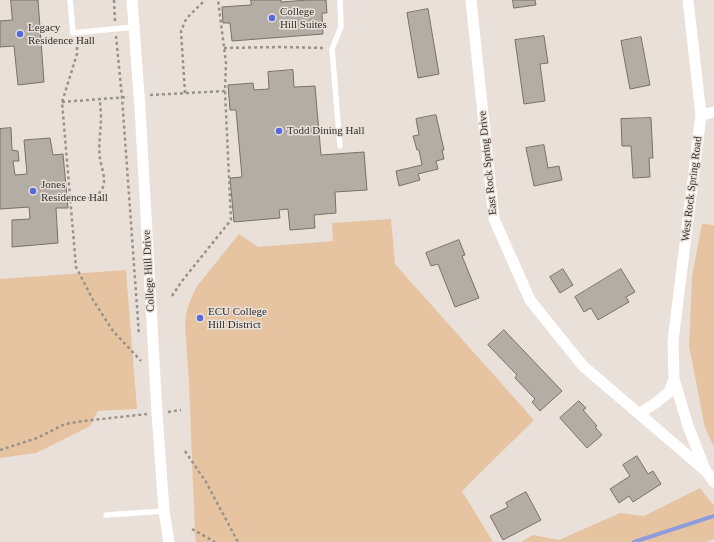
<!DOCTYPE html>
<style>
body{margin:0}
canvas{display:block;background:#e9e1d9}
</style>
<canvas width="714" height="542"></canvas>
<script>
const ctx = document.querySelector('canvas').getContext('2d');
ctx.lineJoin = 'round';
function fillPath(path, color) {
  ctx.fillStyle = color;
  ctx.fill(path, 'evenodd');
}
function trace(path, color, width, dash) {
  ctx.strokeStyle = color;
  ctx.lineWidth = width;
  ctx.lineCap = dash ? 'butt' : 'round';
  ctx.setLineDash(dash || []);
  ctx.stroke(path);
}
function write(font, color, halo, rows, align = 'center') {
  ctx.font = font + ' Georgia,serif';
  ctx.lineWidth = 3;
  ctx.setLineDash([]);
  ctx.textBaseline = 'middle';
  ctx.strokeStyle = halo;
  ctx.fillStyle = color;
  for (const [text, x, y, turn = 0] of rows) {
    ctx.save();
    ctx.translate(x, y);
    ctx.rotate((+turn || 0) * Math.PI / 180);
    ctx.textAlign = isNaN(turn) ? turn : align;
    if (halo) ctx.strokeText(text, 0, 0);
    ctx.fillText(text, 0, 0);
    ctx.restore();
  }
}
fillPath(new Path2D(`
 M391,219l4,45 139,156 -72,71 31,51h-297l-1,-6 -6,-153 -4,-56 1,-13 3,-11 8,-17 42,-52 19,13 75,-6 -1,-18z
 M702,224l12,1v222l-9,-19 -16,-82 3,-70z
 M126,270l11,139 -39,2 -8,15 -54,27 -36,5v-179z
 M700,488l14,18v33l-8,3h-185l12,-7 26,5 61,-27 24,3z`), '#e7c4a1');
trace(new Path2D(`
 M634,542l80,-26`), '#8d9ddb', 4);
const building = new Path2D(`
 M11,0h27l6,82 -26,3 -4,-39 -14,1v-26l12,-1z
 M251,0h30v2l27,-2h18l1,13h-5l1,21 -91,7 -2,-18h-7l-1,-16 29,-2z
 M513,0h22l1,5 -22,3z
 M428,9l11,65 -21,4 -11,-65z
 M544,36l4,27 -8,1 5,37 -21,3 -9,-64z
 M641,37l9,48 -20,4 -9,-48z
 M293,70l1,17 21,-1 6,69 43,-3 3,38 -32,2 1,21 -22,2 1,13 -25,2 -2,-21 -9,1 1,8 -46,4 -4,-44 12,-1 -6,-67h-6l-2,-25 25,-2 1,7 15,-1 -1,-17z
 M436,115l8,35h-2l2,9 -8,2 2,8 -20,5 2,6 -21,6 -3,-15 26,-6 -3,-15h-2l-4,-14 6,-1 -3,-16z
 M651,118l2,40h-4l1,19 -17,1 -2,-32h-9l-1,-27z
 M11,128l1,22 6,1 1,10h-6l2,14 12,-1 -3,-34 26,-2 3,17 10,-1 5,54h-12l2,35 -46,4v-27l18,-1 -1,-12 -29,2v-80z
 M544,145l4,23 11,-2 3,14 -28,6 -8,-38z
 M459,240l6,15 -3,1 17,42 -24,9 -17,-43 -7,2 -5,-13z
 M563,269l10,16 -13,8 -10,-16z
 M621,269l14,23 -9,5 3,5 -31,18 -7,-12 -7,4 -9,-15z
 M504,330l58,61 -22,20 -8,-9 3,-3 -20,-21 2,-3 -29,-30z
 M579,401l7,7 -3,2 14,16 -2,1 7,8 -15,13 -27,-30z
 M637,456l11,18 5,-3 8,13 -28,18 -4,-6 -10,7 -9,-14 20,-13 -7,-11z
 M526,492l15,28 -38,20 -13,-24 18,-9 -2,-4z`);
fillPath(building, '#b4ada5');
trace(building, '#78716a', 1);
trace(new Path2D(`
 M114,0l1,21
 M116,36l6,61 17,238
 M77,41v13l-15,48 14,165 17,33 20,31 28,30
 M224,48l57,-1 42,1
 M185,93l-4,-62 5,-12 19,-19
 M150,95l75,-4 1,-28 -8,-63
 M62,102l66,-5
 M70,200c11,-1 25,0 31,-9 7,-10 0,-23 -1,-33 -2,-14 1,-27 1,-40 0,-7 -1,-13 -1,-19
 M172,296l10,-15 49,-61 -6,-129
 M168,412l13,-2
 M0,450l37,-12 28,-14 19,-3 63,-7
 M185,451l21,31 32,60
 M192,529l23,13`), '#98928c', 2.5, [3, 3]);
trace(new Path2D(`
 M70,0l3,33 61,-6
 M340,146l-8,-97 9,-22 -1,-27
 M106,515l58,-4`), '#fff', 5.5);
trace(new Path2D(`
 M132,0l8,108 17,305 7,98 5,31
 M471,0l23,219 36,81 53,66 123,105 8,11
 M701,115l13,-3
 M674,379l14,47 17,43
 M639,414l18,-12 12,-10 5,-13 -1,-38 28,-226 -13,-115`), '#fff', 11);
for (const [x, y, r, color] of [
 [272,18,4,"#5669df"],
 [20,34,4,"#5669df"],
 [279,131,4,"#5669df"],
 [33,191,4,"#5669df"],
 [200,318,4,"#5669df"]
]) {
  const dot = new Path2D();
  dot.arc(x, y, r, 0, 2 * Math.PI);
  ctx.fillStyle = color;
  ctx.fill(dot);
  trace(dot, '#e9e1d9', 1.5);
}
write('11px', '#312d2a', '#e9e1d9', [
 ["College",280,12],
 ["Hill Suites",280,25],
 ["Legacy",28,28],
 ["Residence Hall",28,41],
 ["Todd Dining Hall",287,131],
 ["Jones",41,185],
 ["Residence Hall",41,198],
 ["ECU College",208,312],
 ["Hill District",208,325]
], 'left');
write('11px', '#312d2a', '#e9e1d9', [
 ["East Rock Spring Drive",488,163,-96],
 ["West Rock Spring Road",692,189,-83],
 ["College Hill Drive",149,271,-93]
]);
</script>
